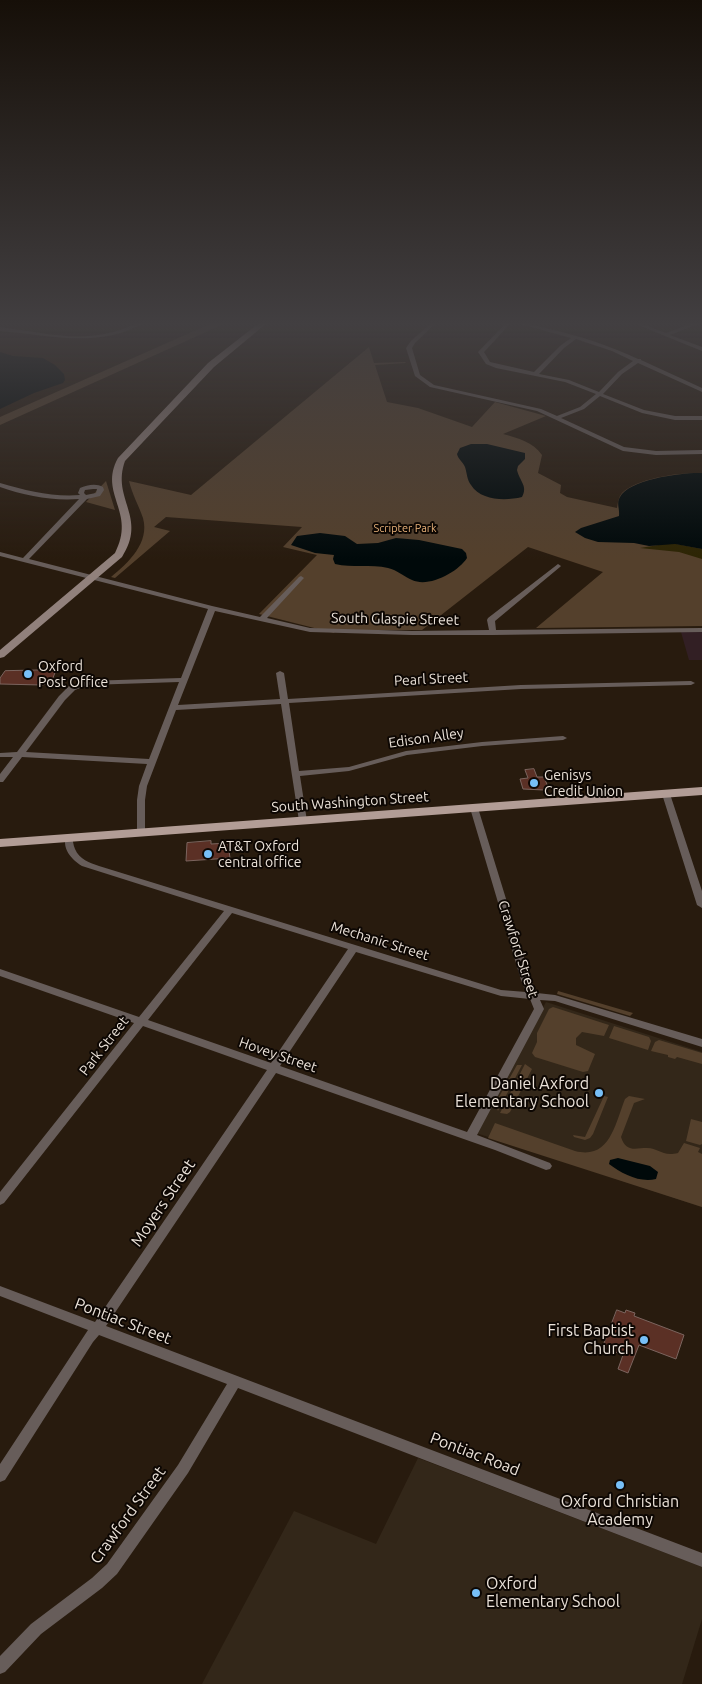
<!DOCTYPE html>
<style>
body{margin:0}
canvas{display:block;background:#281b0e}
</style>
<canvas width="702" height="1684"></canvas>
<script>
const ctx = document.querySelector('canvas').getContext('2d');
ctx.lineJoin = 'round';
function fillPath(path, color) {
  ctx.fillStyle = color;
  ctx.fill(path, 'evenodd');
}
function trace(path, color, width, dash) {
  ctx.strokeStyle = color;
  ctx.lineWidth = width;
  ctx.lineCap = dash ? 'butt' : 'round';
  ctx.setLineDash(dash || []);
  ctx.stroke(path);
}
function write(font, color, halo, rows, align = 'center') {
  ctx.font = font + ' Ubuntu,sans-serif';
  ctx.lineWidth = 4;
  ctx.setLineDash([]);
  ctx.textBaseline = 'middle';
  ctx.strokeStyle = halo;
  ctx.fillStyle = color;
  for (const [text, x, y, turn = 0] of rows) {
    ctx.save();
    ctx.translate(x, y);
    ctx.rotate((+turn || 0) * Math.PI / 180);
    ctx.textAlign = isNaN(turn) ? turn : align;
    if (halo) ctx.strokeText(text, 0, 0);
    ctx.fillText(text, 0, 0);
    ctx.restore();
  }
}
fillPath(new Path2D(`
 M681,632h21v28h-13z`), '#321f24');
fillPath(new Path2D(`
 M546,1002l156,50v155l-229,-75z
 M418,1458l284,109v52l-20,65h-480l92,-173 82,33z`), '#332719');
fillPath(new Path2D(`
 M212,323h14l-226,102v-8z
 M369,347l5,16 31,-1 1,1 -31,2 12,37 31,6 54,19 23,-25 51,14 -43,18c15,4 30,8 39,21l-4,18 23,12 -1,8 7,4 50,11c1,-5 1,-10 5,-15 15,-15 59,-21 80,-20v153l-166,2 67,-56 -75,-25 -106,83h-86l-2,3 -75,-19 58,-59 -34,-8 19,-20 -136,-10 -12,10 16,4 -55,47 -4,-1c17,-14 39,-34 32,-59 -4,-12 -11,-24 -14,-37l62,14z
 M106,481l9,29 -29,-8z
 M558,991l75,22 -3,3 -73,-22z
 M553,1007l56,18 -5,11 -22,-4 -6,6v7l19,9 -7,17 -5,1 -48,-15 -3,-4 5,-11v-9l12,-24z
 M614,1026l35,11 2,4 -3,9 -39,-12z
 M659,1040l43,13v11l-25,-7 -2,2 -7,-2v-2l-17,-4 4,-9z
 M525,1064l7,5 -22,43 -3,2 -7,-1z
 M517,1065h5l-24,46 -3,-7z
 M604,1096l4,1 -15,37 -3,4 -5,2 -11,-3 -1,-2 12,2z
 M629,1096l16,3 -11,4 -13,34c5,16 15,11 26,11 12,0 15,9 31,5l6,-10 16,5 -2,4 4,2v53l-214,-69 7,-15 80,28c35,9 40,-27 50,-52z
 M691,1119l11,3v22l-2,1 -14,-4z`), '#54402c');
fillPath(new Path2D(`
 M671,543l31,6v10l-23,-7 -39,-4z`), '#2d2504');
fillPath(new Path2D(`
 M0,352l13,4 30,2 12,7 9,9 1,6 -2,3 -29,10 -34,16z
 M471,444h16l38,9v6l-7,7 -1,4c3,12 11,16 5,27 -16,4 -41,4 -51,-12 -4,-5 -4,-12 -6,-18 -2,-5 -7,-8 -8,-13l3,-6z
 M702,473v76l-27,-5 -26,2 -15,-3 -36,-1 -13,-4 -10,-6 6,-4 38,-12c1,-7 -3,-13 1,-19 9,-18 64,-25 82,-24z
 M320,533l25,3 12,8 21,-1 18,-5 23,2 43,9 4,4 1,5c-9,14 -38,30 -55,22 -7,-3 -15,-10 -24,-12 -17,-4 -36,0 -53,-4l-2,-5 1,-4 -19,-2 -24,-8 6,-9z
 M618,1158l32,8 8,6 -2,7c-16,4 -34,-5 -47,-15l1,-4z`), '#00090a');
const building = new Path2D(`
 M56,670l-5,13 -9,2 -42,-1v-6l5,-7z
 M534,769l3,8h7l4,10 -4,1v2l-21,-1 -3,-10 8,-1 -3,-8z
 M211,841v3l17,-1 2,15 -44,3 1,-18z
 M617,1310l8,3 1,-3 9,3 -1,3 50,19 -8,24 -37,-14 -11,28 -10,-4 5,-14 -20,-8z`);
fillPath(building, '#5b3025');
trace(building, '#7b645e', 1);
fillPath(new Path2D(`
 M137,323h7c-45,26 -95,12 -144,8v-4c34,4 70,14 104,7 11,-2 22,-6 33,-11z
 M431,323h5l-21,20 -3,5 8,27 14,10 107,24 16,7 23,-9 16,-13 -31,-12 -69,-14 -10,-4 -8,-12 28,-29h5l-27,29 6,10 44,10 26,-26 11,-8 -55,-15c13,0 25,4 38,7 29,7 56,16 84,29h3v1l61,28v4l-2,-1 -62,-28 -16,11 -19,20 41,16 31,6h27v4h-27l-33,-7 -42,-17 -16,13 -23,9 63,29 32,4 46,-1v4l-46,1 -33,-4 -86,-40 -107,-24 -15,-11 -9,-28 5,-7zM576,339l36,12 21,10 -15,11 -19,20 -30,-12 -30,-6 25,-26z
 M633,323h7l26,10 27,-10h8l-31,12 32,12v4z
 M0,483c27,8 52,14 80,12l-2,-2 2,-5c7,-3 16,-5 23,-1l1,3 -4,6 -13,3 -58,60 183,47 48,11 39,-40 2,-1 3,2 -1,1 -36,39 43,10 102,3 77,-1 -2,-10 1,-2 70,-54 3,2 -1,1 -65,54 1,9 206,-2v4l-209,3h-81l-102,-3 -95,-21 -37,94 102,-6 -4,-26 4,-2 4,2 4,26 233,-14 170,-4 4,2 -4,2 -170,4 -232,14 10,68 50,-4 57,-16 76,-9 81,-6 4,2 -4,2 -81,6 -75,9 -58,16 -49,5 7,45 -4,3 -4,-3 -18,-117 -105,6 -29,76 -2,14v33l-4,3 -3,-1 -1,-2v-33l2,-14 8,-22 -125,-7 -19,25h-3v-8l13,-17h-13v-4l17,-1 42,-56 10,-10 18,-5 94,-3 27,-69 -208,-53v-4l23,6 56,-59c-27,2 -53,-3 -79,-12zM93,489h4l-1,4 -10,2 -2,-2 1,-3zM179,682l-30,77 -123,-7 39,-52 10,-10 13,-5z
 M666,791l4,3 32,97v17l-5,-3 -35,-111z
 M474,805l4,3 53,172 6,13 18,2 147,44v8l-147,-46 -15,-1 4,9 -67,126 73,28 2,3 -2,3 -4,1 -51,-20 -219,-77 -170,253 596,227v14l-464,-179 -50,85 -71,101 -15,14 -61,46 -36,38 -5,2v-18l31,-32 61,-46 15,-14 71,-99 49,-81 -128,-49 -6,7 -88,138 -5,2v-18l88,-134 -88,-34v-10l95,36 172,-252 -124,-44 -139,177 -4,2v-13l134,-169 -134,-47v-7l139,48 85,-106 -142,-45c-11,-7 -20,-17 -16,-30h6c1,4 1,9 3,13 4,10 15,14 24,17l402,124 25,2 -5,-12 -51,-172zM232,913l116,36 -77,114 -123,-43zM356,952l145,44 29,3 4,10 -67,123 -187,-66z`), '#675d5a');
fillPath(new Path2D(`
 M259,323h8l-53,44 -89,94c-14,38 23,56 -3,96l-118,100 -4,1v-8l115,-97c22,-41 -17,-59 3,-95l90,-95z`), '#91817c');
fillPath(new Path2D(`
 M702,787v8l-702,52v-8z`), '#b29d96');
const sky = ctx.createLinearGradient(0, 0, 0, 559);
sky.addColorStop(0, '#160f08');
sky.addColorStop(0.58, '#423f41');
sky.addColorStop(1, '#423f4100');
ctx.fillStyle = sky;
ctx.fillRect(0, 0, 702, 559);
for (const [x, y, r, color] of [
 [28,674,5,"#77bff7"],
 [534,783,5,"#77bff7"],
 [208,854,5,"#77bff7"],
 [599,1093,5,"#77bff7"],
 [644,1340,5,"#77bff7"],
 [620,1485,5,"#77bff7"],
 [476,1593,5,"#77bff7"]
]) {
  const dot = new Path2D();
  dot.arc(x, y, r, 0, 2 * Math.PI);
  ctx.fillStyle = color;
  ctx.fill(dot);
  trace(dot, '#0d0703', 2);
}
write('11px', '#e8b27a', '#0d0703', [
 ["Scripter Park",405,528]
]);
write('14px', '#ebe2d9', '#0d0703', [
 ["South Glaspie Street",395,619,1],
 ["Pearl Street",431,679,-3],
 ["Edison Alley",426,738,-8],
 ["South Washington Street",350,802,-4],
 ["Mechanic Street",380,941,17],
 ["Crawford Street",518,949,72],
 ["Park Street",104,1046,-52],
 ["Hovey Street",278,1055,19]
]);
write('14px', '#ebe2d9', '#0d0703', [
 ["Oxford",38,666],
 ["Post Office",38,682],
 ["Genisys",544,775],
 ["Credit Union",544,791],
 ["AT&T Oxford",218,846],
 ["central office",218,862]
], 'left');
write('16px', '#ebe2d9', '#0d0703', [
 ["Daniel Axford",589,1084],
 ["Elementary School",589,1102],
 ["First Baptist",634,1331],
 ["Church",634,1349],
 ["Oxford Christian",620,1502,"center"],
 ["Academy",620,1520,"center"],
 ["Oxford",486,1584,"left"],
 ["Elementary School",486,1602,"left"]
], 'right');
write('16px', '#ebe2d9', '#0d0703', [
 ["Moyers Street",163,1203,-56],
 ["Pontiac Street",123,1321,21],
 ["Pontiac Road",475,1454,21],
 ["Crawford Street",128,1515,-54]
]);
</script>
